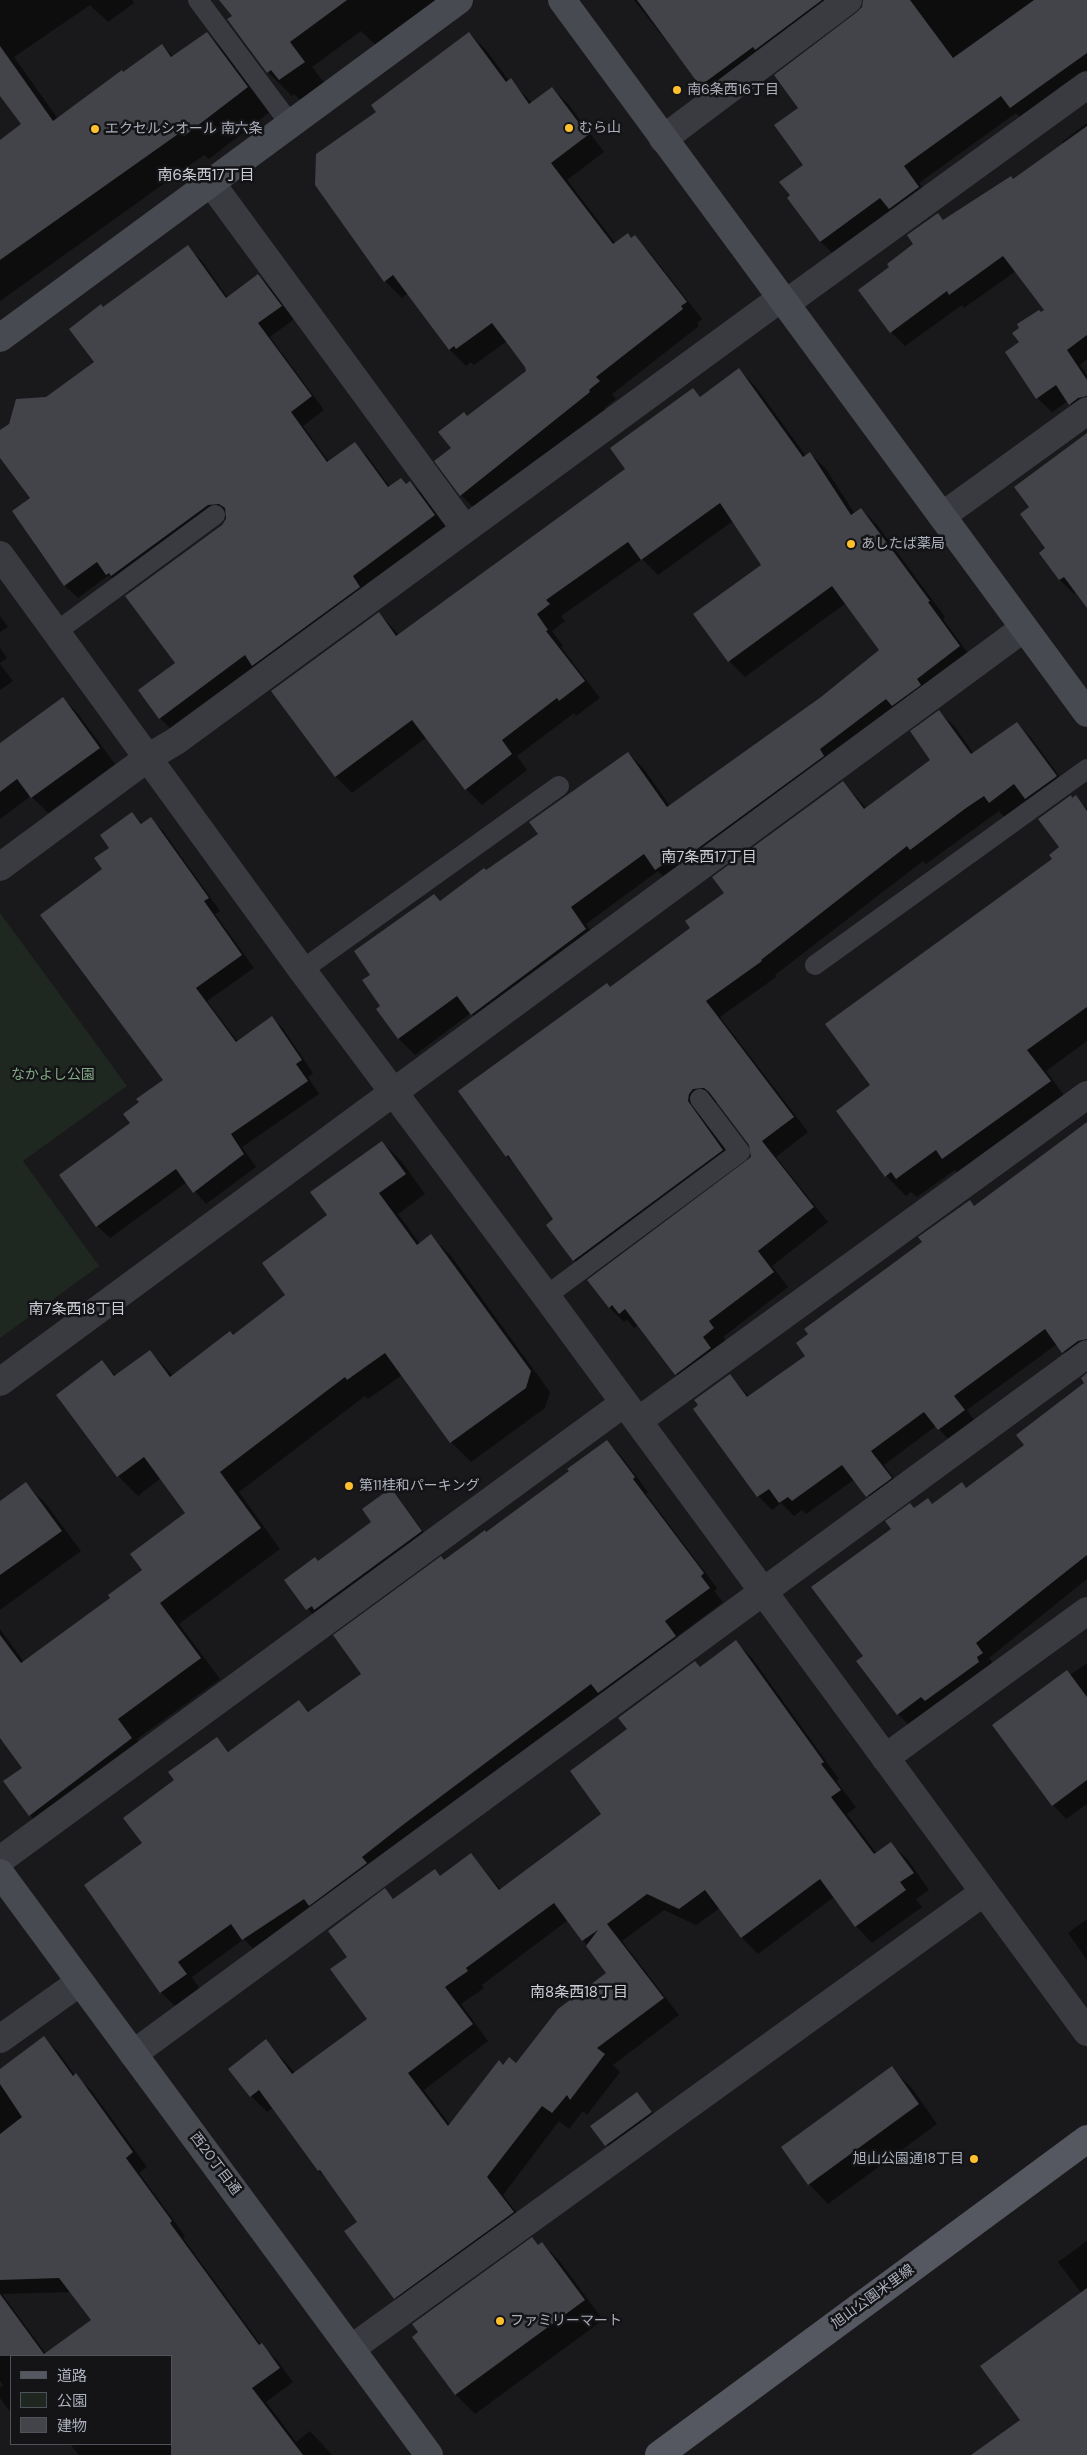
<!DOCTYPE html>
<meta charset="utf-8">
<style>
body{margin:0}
#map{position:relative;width:1087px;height:2455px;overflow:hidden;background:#19191c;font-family:"DM Sans","Noto Sans JP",sans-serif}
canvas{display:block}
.legend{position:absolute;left:10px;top:2355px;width:162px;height:90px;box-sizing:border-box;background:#141417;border:1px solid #505259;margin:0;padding:6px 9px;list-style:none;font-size:15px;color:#abb0bc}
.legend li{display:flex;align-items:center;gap:10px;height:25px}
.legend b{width:25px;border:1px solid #505259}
</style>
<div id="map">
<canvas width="1087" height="2455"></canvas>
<ul class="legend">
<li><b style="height:6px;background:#565861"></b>道路</li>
<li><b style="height:14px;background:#1f2820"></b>公園</li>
<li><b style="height:14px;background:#434449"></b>建物</li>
</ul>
</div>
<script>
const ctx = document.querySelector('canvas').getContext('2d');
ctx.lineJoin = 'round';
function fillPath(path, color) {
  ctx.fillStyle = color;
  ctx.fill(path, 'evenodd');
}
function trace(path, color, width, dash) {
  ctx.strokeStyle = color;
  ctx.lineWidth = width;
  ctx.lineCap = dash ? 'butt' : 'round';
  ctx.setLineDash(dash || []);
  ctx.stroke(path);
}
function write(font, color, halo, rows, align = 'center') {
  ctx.font = font + ' "DM Sans","Noto Sans JP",sans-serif';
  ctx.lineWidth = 5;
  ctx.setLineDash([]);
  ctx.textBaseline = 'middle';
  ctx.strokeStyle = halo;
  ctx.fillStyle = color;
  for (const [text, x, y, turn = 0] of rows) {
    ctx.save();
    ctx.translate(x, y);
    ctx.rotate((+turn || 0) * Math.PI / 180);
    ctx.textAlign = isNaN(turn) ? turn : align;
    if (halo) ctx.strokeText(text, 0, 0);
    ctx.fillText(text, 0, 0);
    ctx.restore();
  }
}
fillPath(new Path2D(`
 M0,913l127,173 -104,75 76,105 -99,72z`), '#1f2820');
fillPath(new Path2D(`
 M0,0h132l2,3 -26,19 -18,-17 -76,52 44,62 104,-74 12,12 33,-23 24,24 40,53 -62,48 -5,-4 -204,146v-160l23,-17 -23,-30z
 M221,0h233l-70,53 -23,-22 -49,36 15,19 -23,17 -10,-9 -2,2 -24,-24z
 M634,0h228l-145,101 -16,-16z
 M862,0h225v80l-60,43 -11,-10 -97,70 15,21 -98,53 -16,-16 -29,-45 13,-31 -4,-57 64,-102v-6z
 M469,33l17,17 23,31 1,-1 22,23 20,-15 17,17 35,47 -37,28 49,64 19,-7 16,17 51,65 -5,4 2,3 -87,68 4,5 -12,9 2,2 -129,101 -16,-16 7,-78 59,-46 -1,-5 -19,-25 -33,24 -3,-3 -5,4 -17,-17 -41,-56 -6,5 -17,-17 -7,-169z
 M1087,123v236l-7,6 7,10v42l-3,1 -16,-17 -16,11 -15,-14 -17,-55 26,-32 -30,-40 -52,37 -2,-3 -57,41 -14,-14 -31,-42 31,-23 24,-23 23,-30 6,7 69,-41 51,-36 -2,-2z
 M187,247l14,13 27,38 30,-23 13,14 23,30 -24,18 54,73 -21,16 26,36 26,-18 13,13 22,30 17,-2 3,-3 13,13 25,34 -275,202 -13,-13 67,-200h-6l-100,69 -12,-12 -31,23 -14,-13 -29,-40 2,-2 -5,-45 -32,-42v-24l95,-70 9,-54z
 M739,370l16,16 51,70 4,-3 16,16 29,45 6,-5 16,16 68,92 -2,2 32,44 -303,222 -14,-14 -72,53 15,21 -113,85 -17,-17 -56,42 -16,-16 -22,-30 4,-2 -9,-32 69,-73 99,-68 88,-81 16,16 26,37 152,-108 58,-48 -34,-47 -101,74 -16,-16 33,-96 -29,-44 -75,54 -16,-16 -81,57 4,5 -13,10 11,15 -2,1 39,51 -24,18 -2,-3 -57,43 10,14 -45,35 -16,-16 -39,-52 -75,56 -16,-16 -63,-86 106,-78 20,22 228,-166 66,-80 8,9z
 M1087,434v172l-10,-14 -3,2 -14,-14 -20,-27 7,-5 -17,-41z
 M0,616l8,11 -8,5z
 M0,648l7,10 -7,5z
 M0,664l13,17 -13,9z
 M63,698l15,16 37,50 -67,49 -17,-17 -31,23v-73z
 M939,712l15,14 20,28 43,-31 14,15 40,54 -67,25 -5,-6 -73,53 -3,-3 -148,114 1,2 -56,40 88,115 -32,25 52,65 -56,44 16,21 -65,50 5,6 -37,46 -15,-15 -38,-49 -4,3 -7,-8 -3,2 -14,-14 -21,-28 163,-122 -1,-14 -32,-42 -11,2 29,61 -148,110 -15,-15 -27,-35 8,-6 -35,-50 -14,-13 105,-168 81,-59 33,-35 118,-112 24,27 65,-49z
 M1075,797l12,12v232l-41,30 23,31 -106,76 -8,-8 -38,27 -6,-5 -5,4 -20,-20 -14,-90 181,-227 8,-12 12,-48z
 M132,813l11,11 7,-6 13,13 57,80 -5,3 39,54 -47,33 31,41 34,-25 12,13 29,43 -5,4 11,17 -77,53 14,20 -50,37 -19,-22 -77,56 -13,-12 35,-102 9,-22 24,-22 -123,-164 62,-47 6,-21z
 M1087,1124v235l-10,7 -20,-22 -90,66 10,14 -25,19 -16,-17 -52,39 20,27 -23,18 -26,-31 -49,35 -4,-4 -8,6 -13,-13 -9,7 -14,-14 -63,-87 35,-34 19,22 58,-40 162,-156 6,6z
 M382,1142l20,20 23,32 -27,20 22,30 11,-8 20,20 99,136 -5,16 -74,54 -20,-20 -49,-67 -34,24 -3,-3 -126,96 41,57 -101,75 41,55 -83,60 14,20 -102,76 -19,-20 -7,-47 -23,-32v-107l24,33 88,-63 32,-29 43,-57 -26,-35 -23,18 -20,-20 -16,-114 14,14 34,-25 23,25 61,-40 53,-41 42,-79z
 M1087,1374v205l-98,79 7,9 -84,61 -14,-14 -33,-58 28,-127 34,-30 6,6 29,-21 5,5 58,-44 61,-62z
 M607,1441l14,15 27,36 -2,2 71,94 -3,3 9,11 -45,34 12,15 -433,302 -13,-14 -52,38 8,12 -25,17 -14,-14 -17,-149 31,-63 42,-41 13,13 69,-51 11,11 53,-38 81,-113 127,-89z
 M26,1484l20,20 35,47 -81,59v-107z
 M397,1496l31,42 -114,78 -28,-35 32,-19 55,-39z
 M736,1642l16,16 87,121 -3,2 20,26 -9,7 30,40 14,-10 17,16 21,30 -13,9 6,8 -50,36 -16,-17 -22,-29 -76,57 -16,-16 -22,-30 -24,17 -32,-15 -42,31 57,74 -66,50 7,7 -33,43 -4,-4 -14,18 -10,-8 -56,74 26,34 -118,85 -16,-16 -36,-76 -27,-38 -13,-13 -46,-63 -6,4 -16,-16 15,-55 29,32 74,-54 -21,-62 37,-67 10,10 40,-29 6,6 30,-23 30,36 102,-76 26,-84 71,-62zM568,1920l40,53 -92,92 -12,1 -54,59 -26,-35 64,-49 -27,-37 23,-16 -2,-3z
 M1087,1663v141l-21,15 -13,-14 17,-130z
 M1087,1919v41l-19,-27z
 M44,2038l14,14 17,24 15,13 57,78 -8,6 46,63 -2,2 78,107 15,14 17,23 -27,20 30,40 14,-11 22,24h-253l-9,-11h101v-88h-160v57l-11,-15v-10l3,-3 -3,-4v-311zM71,2292l22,28 -47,34 -44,-60z
 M891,2068l20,19 26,37 -109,80 -19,-20 -27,-36z
 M637,2093l27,33 -45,33 -28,-33z
 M532,2239l7,7 3,-3 19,20 42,57 -128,94 -19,-19 -42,-58z
 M1087,2241v214h-114l49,-35 60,-126 -24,-32z`), '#0007');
fillPath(new Path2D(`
 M219,0h128l-57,42 15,20 -26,18 -8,-10 -4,3 -40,-54 5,-3z
 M637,0h185l-67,50 -2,-3 -53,39z
 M863,0h47l43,58 81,-58h53v53l-77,55 -9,-12 -97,70 15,21 -30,22 -9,-11 -60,44 -33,-44 3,-3 -11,-13 24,-17 -29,-40 24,-17 -24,-33 83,-63 5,-5z
 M207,32l41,55 -64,49 -3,-4 -181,128v-120l21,-16 -21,-28v-50l53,75 69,-51 1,2 39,-28 9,13z
 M469,32l37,50 5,-4 18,26 23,-17 36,48 -37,28 62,81 15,-11 3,5 4,-3 52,67 -6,4 2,3 -87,68 4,4 -11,9 1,2 -130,104 -26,-35 17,-13 -13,-16 26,-20 3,4 59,-45 -1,-4 -33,-44 -36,26 -2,-3 -5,4 -56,-75 -9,7 -69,-97 1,-31 60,-42 -5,-7z
 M1087,126v209l-20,15 20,30v16l-9,2 -9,7 -13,-20 -20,14 -31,-47 14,-10 -7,-9 7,-5 -2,-4 22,-14 2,2 3,-2 -41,-54 -54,39 -2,-4 -57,42 -32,-43 31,-23 -2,-3 26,-20 -6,-9 31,-22 5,7 68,-44 2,3z
 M188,245l38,53 32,-24 24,32 -24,17 54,73 -21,16 36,50 28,-20 33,45 13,-9 5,6 4,-3 25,34 -82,61 7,11 -108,79 -7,-11 -86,64 -21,-29 37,-27 -50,-67 97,-71 4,-6 -1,-11 -6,-4 -11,1 -97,71 -2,-3 -3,2 -9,-13 -33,24 -52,-75 18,-13 -30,-40v-28l9,-6 7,-25 30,-2 48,-35 -25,-33 32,-25 2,3z
 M739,368l64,89 7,-5 41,63 10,-7 69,93 -2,1 32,44 -43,33 4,6 -29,21 -6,-7 -66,50 4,7 -131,96 -4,-5 -34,23 -11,-16 -73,53 15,22 -115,86 -14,-19 -59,43 -22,-30 4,-3 -18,-26 8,-5 -16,-24 80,-57 6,7 44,-33 2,2 52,-36 -9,-12 99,-70 39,55 154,-110 58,-47 -47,-64 -104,76 -35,-48 68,-49 -41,-62 -79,57 -13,-18 -82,58 4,4 -13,10 11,16 -2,1 39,50 -26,20 -2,-3 -55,42 10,14 -47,36 -53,-70 -77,57 -64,-86 108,-79 17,24 229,-167 -15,-21 83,-60 7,9z
 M1087,433v175l-23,-31 -5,3 -20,-27 6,-5 -25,-34 9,-7 -15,-20z
 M63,697l37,51 -69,50 -14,-19 -17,13v-49z
 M939,710l32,44 46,-32 40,54 -32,23 -11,-15 -25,19 -5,-7 -18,12 -56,42 -3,-4 -146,114 1,1 -56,40 88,116 -32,24 52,66 -56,44 16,21 -65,49 5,7 -11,9 8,11 -36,27 -50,-66 -6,5 -7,-9 -3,3 -22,-28 164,-123 -2,-12 -40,-53 -5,-4 -11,1 -4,5 -1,7 35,49 -150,111 -27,-36 7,-6 -45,-64 -2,2 -48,-66 149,-108 3,4 80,-59 -5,-7 39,-28 -12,-16 131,-96 21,28 66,-49 -20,-29z
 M1071,795l1,3 4,-3 11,16v196l-60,43 24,31 -109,78 -6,-9 -40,29 -5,-7 -6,5 -49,-66 34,-26 -45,-61 227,-165 -3,-4 10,-8 -21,-28z
 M132,812l9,12 10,-7 58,81 -5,3 38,54 -46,33 40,54 36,-26 30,44 -6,4 12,17 -77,53 13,20 -51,39 -17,-24 -80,58 -37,-52 71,-52 -7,-9 16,-12 -3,-3 27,-19 -123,-165 62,-46 -8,-11 15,-10 -9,-13z
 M1087,1122v217l-9,2 -16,12 -17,-24 -91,67 11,14 -27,20 -14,-18 -53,39 21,27 -26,19 -24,-32 -50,36 -4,-4 -9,6 -10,-14 -12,8 -64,-88 5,-4 -4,-5 36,-26 17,23 58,-41 -9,-13 12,-9 -4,-5 118,-87 -4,-5 52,-37 4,6z
 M382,1141l24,33 -27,19 38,52 14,-11 100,137 -5,17 -76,55 -65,-90 -38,27 -2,-3 -125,95 41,56 -101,75 41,55 -83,61 14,19 -103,78 -26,-35 19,-13 -22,-30v-103l21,28 89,-65 -2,-3 34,-25 -12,-16 55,-41 -41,-56 -27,20 -61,-82 46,-35 12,16 36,-26 20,27 60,-46 3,4 52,-40 -23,-32 65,-48 -17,-23z
 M1087,1373v182l-111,88 7,10 -6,4 2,5 -54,39 -4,-4 -24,18 -41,-54 7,-5 -52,-69 80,-58 -6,-8 25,-18 4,5 14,-10 4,6 30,-22 4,6 58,-43 -8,-10 68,-52 -3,-5z
 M607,1440l28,37 -2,2 71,94 -3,3 9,12 -45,33 11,15 -78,57 -7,-9 -187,140 -42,33 5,6 -58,43 -5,-7 -62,41 -11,-16 -53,38 9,12 -27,19 -76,-108 58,-42 -19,-25 51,-38 -6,-8 49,-35 11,15 71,-52 9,12 53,-38 -28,-39 108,-79 3,4 41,-30 1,2 83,-61 -2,-2z
 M26,1482l36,49 -62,44v-74z
 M391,1488l31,43 -108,79 -2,-4 -6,4 -22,-30 31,-23 3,4 53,-39 -9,-13z
 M736,1640l88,122 -3,2 20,26 -10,7 43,57 17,-12 23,31 -14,9 6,8 -51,37 -35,-48 -79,59 -36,-48 -26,19 -32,-15 -40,30 57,74 -67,50 8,6 -35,46 -3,-5 -15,18 -10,-7 -55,71 27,35 -120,87 -50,-68 13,-9 -37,-52 -2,1 -59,-81 -9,7 -22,-28 38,-30 26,35 75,-55 -37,-50 17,-12 -19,-26 57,-43 8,11 42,-30 5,7 31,-23 28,37 102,-76 -31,-43 57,-42 -9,-11 77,-57 5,6zM554,1903l28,38 16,-11 -12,16 20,27 -48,36 -42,54 -7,-6 -6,8 -4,-5 -51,66 -40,-53 65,-49 -28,-37 23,-16 -2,-3z
 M1067,1670l20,27v83l-35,26 -60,-81z
 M44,2036l29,40 3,-3 57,79 -7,6 46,63 -2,2 89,122 3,-2 18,25 -28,20 51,67h-132v-99h-171v-62l44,60 47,-34 -32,-42 -59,2v-146l22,-17 -22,-33v-15z
 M892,2066l27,38 -111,81 -27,-38z
 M637,2092l15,20 -47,34 -15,-20z
 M532,2237l6,8 4,-3 43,58 -130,95 -43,-58 6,-5 -6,-8z
 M1087,2288v167h-116l49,-35 -40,-54z`), '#434449');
trace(new Path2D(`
 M198,0l93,125
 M56,632l159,-117
 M815,965l272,-196
 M302,970l257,-184
 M546,1296l194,-144 -40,-53`), '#3a3b41', 20);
trace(new Path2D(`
 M663,139l185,-139
 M211,183l254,346
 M785,304l302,-219
 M942,516l145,-105
 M0,555l302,415 244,326 541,736
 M0,867l149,-110 27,-16 605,-443
 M0,1382l1024,-754
 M638,1421l449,-326
 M885,1758l202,-147
 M0,1860l624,-457
 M0,2039l80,-57
 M133,2054l954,-700
 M352,2348l632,-456`), '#3a3b41', 28);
trace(new Path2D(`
 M562,0l525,713
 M0,338l459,-338
 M0,1873l429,582`), '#484a51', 28);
trace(new Path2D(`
 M659,2455l428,-316`), '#565861', 28);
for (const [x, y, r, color] of [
 [677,90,5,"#ffc02e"],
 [569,128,5,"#ffc02e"],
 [95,129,5,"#ffc02e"],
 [851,544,5,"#ffc02e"],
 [349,1486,5,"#ffc02e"],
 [974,2159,5,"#ffc02e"],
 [500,2321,5,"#ffc02e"]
]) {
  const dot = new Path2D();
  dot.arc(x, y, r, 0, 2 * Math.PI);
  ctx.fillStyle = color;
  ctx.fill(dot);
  trace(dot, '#141417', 2);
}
write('14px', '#abb0bc', '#141417', [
 ["南6条西16丁目",687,90],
 ["むら山",579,128],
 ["エクセルシオール 南六条",105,129],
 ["あしたば薬局",861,544],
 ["第11桂和パーキング",359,1486],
 ["旭山公園通18丁目",964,2159,"right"],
 ["ファミリーマート",510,2321]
], 'left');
write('14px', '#81a985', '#141417', [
 ["なかよし公園",53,1075]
]);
write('14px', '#abb0bc', '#141417', [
 ["西20丁目通",215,2164,53],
 ["旭山公園米里線",873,2297,-36]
]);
write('15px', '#cccfd8', '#141417', [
 ["南6条西17丁目",206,176],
 ["南7条西17丁目",709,858],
 ["南7条西18丁目",77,1310],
 ["南8条西18丁目",579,1993]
]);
</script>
